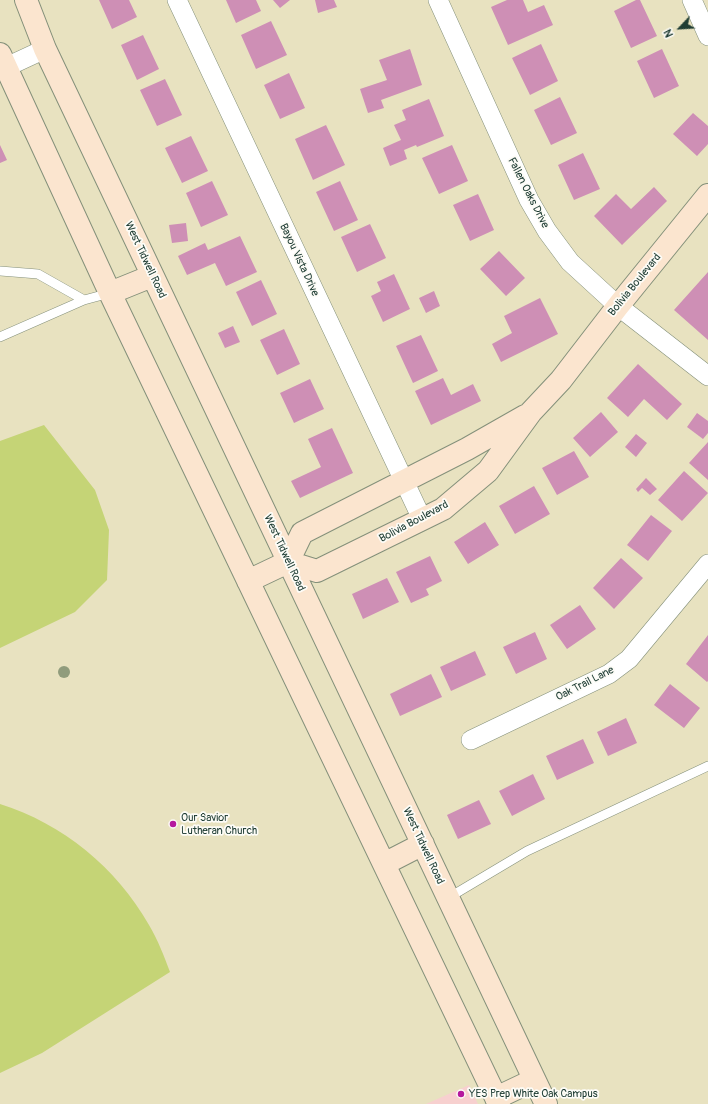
<!DOCTYPE html>
<style>
body{margin:0}
#map{position:relative;width:708px;height:1104px;overflow:hidden;background:#e8e2c0;font-family:Pangolin,sans-serif}
canvas{display:block}
.north{position:absolute;left:660px;top:8px;width:40px;height:40px;-webkit-text-stroke:3px #fdfcf7;paint-order:stroke;rotate:245deg;font-size:11px;font-weight:700;line-height:16px;text-align:center;color:#1f3d34}
.north::after{content:'';display:block;margin:auto;width:14px;height:18px;background:#1f3d34;clip-path:polygon(50% 0,100% 100%,50% 72%,0 100%)}
</style>
<div id="map">
<canvas width="708" height="1104"></canvas>
<div class="north">N</div>
</div>
<script>
const ctx = document.querySelector('canvas').getContext('2d');
ctx.lineJoin = 'round';
function fillPath(path, color) {
  ctx.fillStyle = color;
  ctx.fill(path, 'evenodd');
}
function trace(path, color, width, dash) {
  ctx.strokeStyle = color;
  ctx.lineWidth = width;
  ctx.lineCap = dash ? 'butt' : 'round';
  ctx.setLineDash(dash || []);
  ctx.stroke(path);
}
function write(font, color, halo, rows, align = 'center') {
  ctx.font = font + ' Pangolin,sans-serif';
  ctx.lineWidth = 3.5;
  ctx.setLineDash([]);
  ctx.textBaseline = 'middle';
  ctx.strokeStyle = halo;
  ctx.fillStyle = color;
  for (const [text, x, y, turn = 0] of rows) {
    ctx.save();
    ctx.translate(x, y);
    ctx.rotate((+turn || 0) * Math.PI / 180);
    ctx.textAlign = isNaN(turn) ? turn : align;
    if (halo) ctx.strokeText(text, 0, 0);
    ctx.fillText(text, 0, 0);
    ctx.restore();
  }
}
fillPath(new Path2D(`
 M469,1085l9,19h-52z`), '#f7d0cf');
fillPath(new Path2D(`
 M44,425l51,65 14,40 -2,50 -32,32 -75,36v-207z
 M0,804c63,20 116,63 149,121 9,15 15,31 21,47l-128,81 -42,20z`), '#c5d476');
fillPath(new Path2D(`
 M99,0h30l8,17 -25,12z
 M226,0h30l5,11 -25,12z
 M273,0h17l-10,8z
 M315,0h19l3,7 -19,6z
 M507,0h16l5,12 16,-7 9,20 -45,20 -17,-38z
 M636,0h4l17,36 -26,12 -17,-37z
 M271,21l16,34 -31,14 -15,-34z
 M143,35l16,34 -22,11 -16,-35z
 M541,44l17,37 -28,14 -18,-37z
 M410,49l12,36 -41,15 3,8 -16,5 -8,-24 27,-9 -8,-20z
 M662,49l17,37 -25,12 -17,-37z
 M289,73l16,35 -25,11 -16,-34z
 M165,79l17,36 -25,11 -17,-36z
 M560,97l17,36 -26,12 -17,-35z
 M429,99l15,37 -27,11 -1,-2 -12,5 3,9 -17,7 -7,-18 18,-8 -7,-15 12,-5 -4,-10z
 M693,113l15,13v18l-11,12 -24,-22z
 M326,125l19,40 -32,15 -18,-41z
 M191,136l17,35 -26,12 -17,-35z
 M0,145l7,15 -7,3z
 M452,145l16,36 -29,13 -17,-36z
 M583,153l17,36 -26,11 -16,-35z
 M212,181l16,34 -27,12 -15,-34z
 M340,181l18,39 -24,11 -18,-39z
 M654,187l13,14 -45,44 -28,-29 22,-22 15,15z
 M478,194l16,36 -24,11 -17,-36z
 M186,223l2,18 -16,2 -3,-18z
 M370,224l16,34 -29,14 -16,-35z
 M240,236l17,36 -31,14 -11,-23 -28,12 -9,-19 27,-13 3,7z
 M499,251l26,27 -19,18 -26,-27z
 M708,272v68l-34,-30z
 M394,274l16,35 -27,13 -12,-26 10,-5 -4,-9z
 M261,280l16,34 -25,12 -16,-34z
 M434,291l6,15 -14,7 -7,-15z
 M540,298l18,36 -57,28 -9,-18 20,-11 -8,-17z
 M233,326l7,16 -15,6 -7,-15z
 M284,329l16,35 -23,11 -17,-35z
 M421,335l17,36 -25,12 -17,-37z
 M638,364l44,40 -15,16 -23,-21 -16,18 -21,-19z
 M443,378l8,17 22,-11 8,17 -50,24 -16,-34z
 M310,379l14,30 -30,14 -14,-30z
 M601,412l17,20 -28,25 -17,-19z
 M697,413l11,8v12l-5,6 -16,-12z
 M332,428l21,45 -53,25 -9,-17 30,-14 -13,-28z
 M636,434l11,9 -11,14 -11,-10z
 M708,442v38l-19,-17z
 M574,451l15,26 -32,18 -15,-27z
 M684,471l24,22 -26,28 -24,-21z
 M646,478l11,11 -7,6 -8,-7 -4,4 -2,-3z
 M534,486l16,28 -35,20 -16,-28z
 M651,515l21,16 -24,30 -21,-16z
 M485,522l14,23 -31,19 -14,-22z
 M430,556l12,25 -16,8 3,6 -18,8 -15,-31z
 M621,558l22,20 -29,31 -21,-21z
 M387,578l12,24 -36,17 -11,-25z
 M580,605l16,24 -29,20 -17,-24z
 M535,632l12,27 -31,15 -13,-27z
 M708,635v46l-1,1 -21,-18z
 M475,651l11,24 -35,16 -11,-24z
 M431,674l11,23 -42,19 -10,-22z
 M670,684l30,24 -16,20 -30,-23z
 M626,718l11,25 -29,13 -11,-24z
 M583,739l11,24 -37,17 -11,-24z
 M533,774l12,25 -33,17 -13,-25z
 M479,800l12,24 -33,15 -11,-24z`), '#ce8fb5');
const lane = new Path2D(`
 M0,271l38,3 46,26
 M0,337l84,-37 26,-7
 M448,898l79,-47 181,-85`);
const street = new Path2D(`
 M177,0l245,519
 M438,0l91,200 18,31 23,31 48,44 90,70
 M692,0l16,36
 M0,70l45,-21
 M471,740l138,-66 20,-15 79,-95`);
const secondary = new Path2D(`
 M26,0l19,49 501,1055
 M0,54l110,239 389,811
 M110,293l42,-17
 M288,562l29,9 126,-62 45,-38 43,-59 30,-32 57,-74 90,-111
 M248,581l40,-19 14,-29 165,-84 58,-33
 M384,864l39,-20
 M496,1098l38,-18`);
trace(lane, '#84907a', 10);
trace(street, '#84907a', 20);
trace(secondary, '#84907a', 24);
trace(lane, '#fff', 9);
trace(street, '#fff', 19);
trace(secondary, '#fbe5cf', 22);
ctx.fillStyle = '#909c7c';
for (const [x, y] of [
 [64,672]
]) {
  ctx.beginPath();
  ctx.arc(x, y, 6, 0, 2 * Math.PI);
  ctx.fill();
}
for (const [x, y, r, color] of [
 [173,824,4,"#b5179e"],
 [461,1094,4,"#b5179e"]
]) {
  const dot = new Path2D();
  dot.arc(x, y, r, 0, 2 * Math.PI);
  ctx.fillStyle = color;
  ctx.fill(dot);
  trace(dot, '#fdfcf7', 1.5);
}
write('11px', '#1f3d34', '#fdfcf7', [
 ["Fallen Oaks Drive",528,193,63],
 ["West Tidwell Road",145,260,65],
 ["Bayou Vista Drive",299,260,65],
 ["Bolivia Boulevard",635,285,-51],
 ["Bolivia Boulevard",414,522,-28],
 ["West Tidwell Road",284,553,65],
 ["Oak Trail Lane",585,684,-27],
 ["West Tidwell Road",423,846,65]
]);
write('11px', '#1f3d34', '#fdfcf7', [
 ["Our Savior",181,818],
 ["Lutheran Church",181,831],
 ["YES Prep White Oak Campus",469,1094]
], 'left');
</script>
